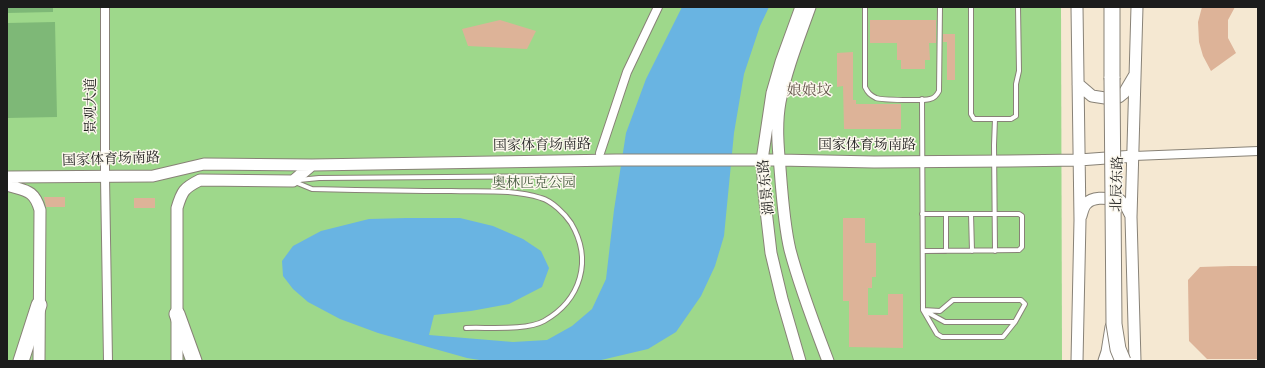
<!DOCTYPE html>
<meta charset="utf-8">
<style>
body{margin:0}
#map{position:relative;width:1265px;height:368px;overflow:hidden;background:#f5e8d2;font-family:Cardo,serif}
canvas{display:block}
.frame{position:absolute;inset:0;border:8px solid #1c1c1c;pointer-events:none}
</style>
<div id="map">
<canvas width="1265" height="368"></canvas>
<div class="frame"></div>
</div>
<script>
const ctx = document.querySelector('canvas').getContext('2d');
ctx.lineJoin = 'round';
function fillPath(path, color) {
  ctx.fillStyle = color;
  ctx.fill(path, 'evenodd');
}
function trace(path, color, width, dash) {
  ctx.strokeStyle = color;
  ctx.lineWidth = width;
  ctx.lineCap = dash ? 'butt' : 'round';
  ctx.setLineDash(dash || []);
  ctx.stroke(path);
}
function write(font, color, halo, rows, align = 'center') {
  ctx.font = font + ' Cardo,"Noto Serif SC",serif';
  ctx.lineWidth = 3;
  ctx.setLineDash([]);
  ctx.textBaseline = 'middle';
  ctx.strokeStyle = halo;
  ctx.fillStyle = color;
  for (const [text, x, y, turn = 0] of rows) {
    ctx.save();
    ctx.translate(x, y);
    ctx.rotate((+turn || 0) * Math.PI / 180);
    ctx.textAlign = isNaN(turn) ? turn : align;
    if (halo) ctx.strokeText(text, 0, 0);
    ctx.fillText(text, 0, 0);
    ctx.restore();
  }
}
fillPath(new Path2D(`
 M7,7h1054l1,354h-1055z`), '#9ed88b');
fillPath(new Path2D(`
 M7,7h46v5l-46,1z
 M55,22l2,95 -50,1v-95z`), '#7eb877');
fillPath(new Path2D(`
 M682,7h87l-9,19 -16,48 -10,59 -10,103 -9,30 -14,30 -25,36 -28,17 -51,12h-111l-19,-3 -89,-25 -38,-14 -32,-17 -15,-13 -10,-13 -1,-15 11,-15 28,-15 48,-12 37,-1h54l33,8 30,13 18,12 8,17 -7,19 -33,17 -38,7 -37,4 -5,20 84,7 34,-2 25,-14 20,-17 14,-30 8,-69 12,-77 20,-54z`), '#69b4e2');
fillPath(new Path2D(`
 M1202,7h33l-7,13v18l8,15 -25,18 -8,-15 -4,-14 -1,-20z
 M500,20l36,11 -9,18 -59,-3 -6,-17z
 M870,20h66v23h-7l1,17h-5v9h-24v-9h-4v-17h-27z
 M943,34h12v46h-8v-38h-4z
 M853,52v48h3v4h45v25h-57l-1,-43 -6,1v-34z
 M44,197h21v10h-19z
 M134,198h21v10h-21z
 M843,218h22v25h11v34h-4v11h-4v27h20v-21h15v54l-54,-1v-46h-6z
 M1231,266h27v93h-51l-18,-18 -1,-61 12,-13z`), '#ddb398');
const lane = new Path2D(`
 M865,7v80c3,6 5,8 11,11 6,2 47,3 54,1 5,-1 7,-4 9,-8l1,-84
 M971,7v107l3,5h37l5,-3v-32l3,-13 -1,-64
 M922,99l1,211 14,24 5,3h61l12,-15 10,-18 -4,-4h-68l-13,11 -17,-1
 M995,119l-1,26 1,106
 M299,180l20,-2 252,-2
 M295,182l17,7c46,1 93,2 139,2 30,1 62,-2 90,7 11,3 24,16 30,25 22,37 10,77 -27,98 -18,10 -57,6 -78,7
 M922,214h97l3,2v31l-3,3 -96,1
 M946,214v37
 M971,214l1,37
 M925,311l20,11h70`);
const street = new Path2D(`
 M105,7v170l3,184
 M600,153l27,-81 31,-65
 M1134,156l124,-5`);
const secondary = new Path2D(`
 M810,7c-11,31 -24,63 -30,95 -4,22 -2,45 0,66 2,26 4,57 10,82 10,38 24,74 38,111
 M1078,84l14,12 13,2 14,-1 5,-4 10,-17
 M7,177l146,-1 51,-12 108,1 304,-5h163l95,2 135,-1 70,-1 55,-4
 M7,185c18,6 27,4 33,25l-1,151
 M1081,216c1,-3 2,-9 5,-12 8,-9 24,-5 34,-4l7,8 4,8
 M177,361v-153c5,-17 7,-20 23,-28l93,1 19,-16
 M800,361l-18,-62 -11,-46 -7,-60 -2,-33 10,-67 9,-31 20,-55
 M1077,361l3,-141 -3,-213
 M1135,361l-4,-144 6,-210`);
const highway = new Path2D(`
 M1112,7v71
 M177,314l17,47
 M21,361l18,-56
 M1106,361l3,-9 4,-25`);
trace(lane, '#888277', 6);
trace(street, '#888277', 10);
trace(secondary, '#888277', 13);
trace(highway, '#888277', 17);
trace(lane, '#fff', 4);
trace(street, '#fff', 8);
trace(secondary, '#fff', 11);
trace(highway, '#fff', 15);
const highwayBridge = new Path2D(`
 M1112,78l2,246 4,25 5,12`);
trace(highwayBridge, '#888277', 17, []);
trace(highwayBridge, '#fff', 15);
write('14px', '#1c1c1c', '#fbf7ec', [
 ["景观大道",92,106,-90],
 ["国家体育场南路",542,146,-1],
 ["国家体育场南路",867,146],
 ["国家体育场南路",111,160,-2],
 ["北辰东路",1118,184,-88],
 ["湖景东路",767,187,-96]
]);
write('14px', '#4a5e43', '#fbf7ec', [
 ["奥林匹克公园",534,184]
]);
write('15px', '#605147', '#fbf7ec', [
 ["娘娘坟",809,92]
]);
</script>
